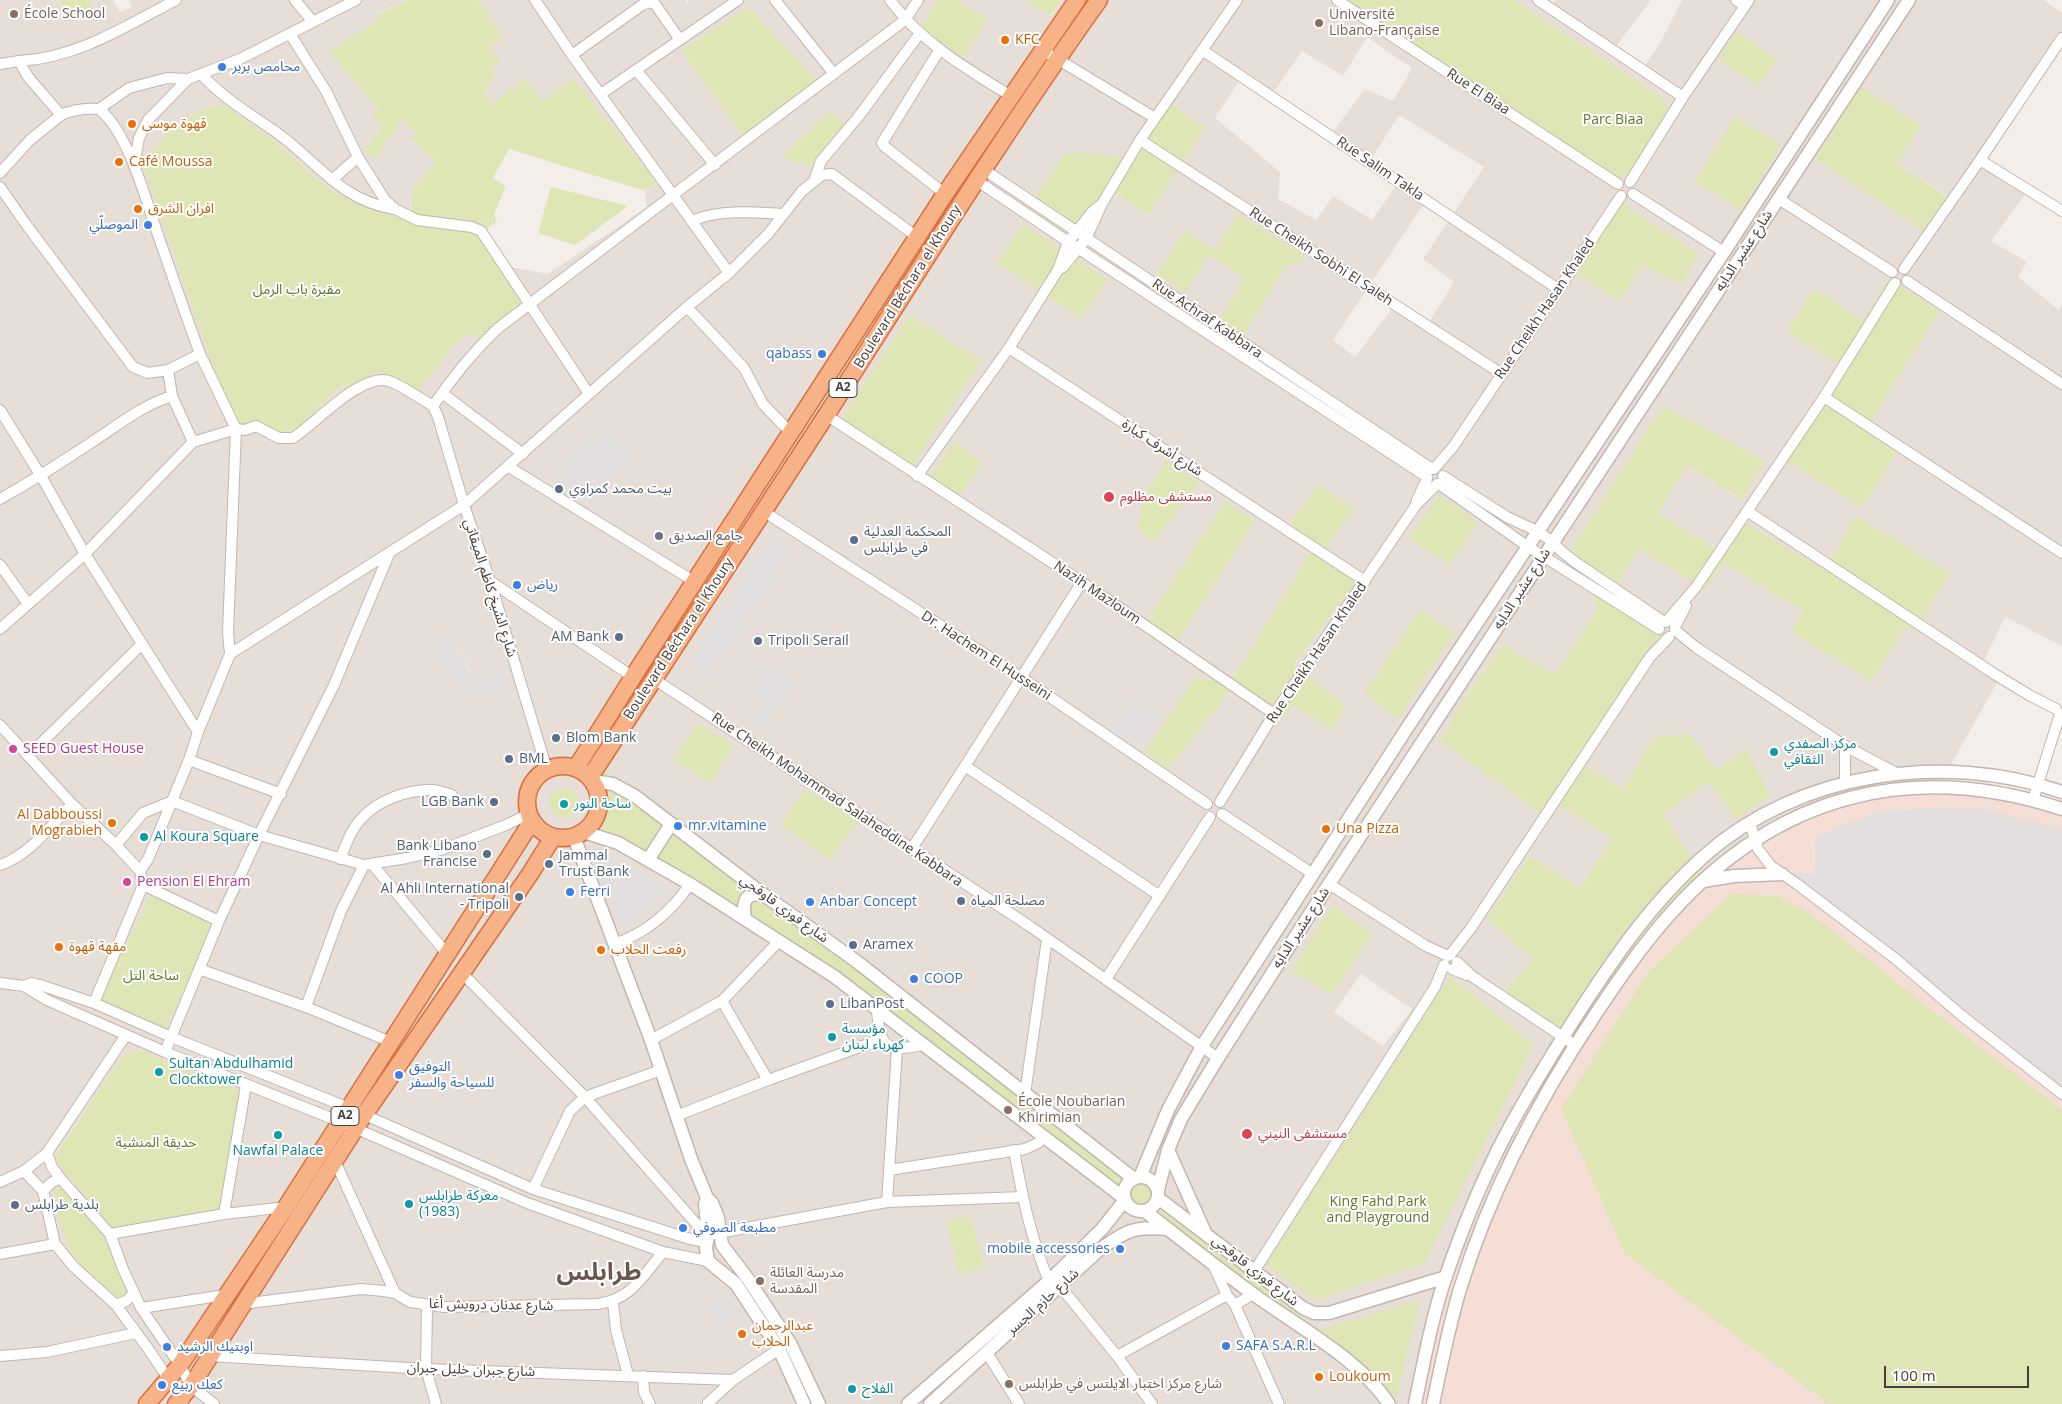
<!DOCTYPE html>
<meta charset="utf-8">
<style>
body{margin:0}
#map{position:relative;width:2062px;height:1404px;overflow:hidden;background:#f4eeea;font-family:"Open Sans",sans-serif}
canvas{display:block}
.scale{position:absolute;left:1884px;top:1366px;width:145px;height:22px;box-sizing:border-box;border:2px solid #483d38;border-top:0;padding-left:6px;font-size:15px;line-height:18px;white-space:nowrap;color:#483d38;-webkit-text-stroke:4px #fff;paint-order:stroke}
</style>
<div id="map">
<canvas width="2062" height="1404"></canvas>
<div class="scale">100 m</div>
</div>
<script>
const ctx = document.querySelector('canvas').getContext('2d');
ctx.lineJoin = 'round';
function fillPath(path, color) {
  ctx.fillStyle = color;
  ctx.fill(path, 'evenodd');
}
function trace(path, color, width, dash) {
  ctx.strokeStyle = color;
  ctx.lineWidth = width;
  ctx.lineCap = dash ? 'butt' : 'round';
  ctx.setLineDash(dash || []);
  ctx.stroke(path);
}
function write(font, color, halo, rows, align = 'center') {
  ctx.font = font + ' "Open Sans","Noto Sans Arabic",sans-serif';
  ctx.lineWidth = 4;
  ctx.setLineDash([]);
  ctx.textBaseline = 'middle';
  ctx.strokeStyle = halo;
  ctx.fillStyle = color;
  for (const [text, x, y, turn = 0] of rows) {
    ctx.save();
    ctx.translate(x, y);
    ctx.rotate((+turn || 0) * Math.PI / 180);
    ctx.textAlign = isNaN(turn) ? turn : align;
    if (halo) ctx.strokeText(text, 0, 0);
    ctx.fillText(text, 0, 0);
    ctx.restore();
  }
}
fillPath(new Path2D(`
 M0,0h59l11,20 22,-11 -3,-9h24l7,12 12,-5 -3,-7h279l-30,13 1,7 -14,73 13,16 4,17 -18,23 11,9 26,-38 17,11 -9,8 28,23 -23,26 -6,32 -41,-12 -29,-14 -15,-10 -46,-41 -53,-39 -22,6 -21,11 -25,25 105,277 35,7 47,-45 10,9 23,-23 40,23 38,-49 17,-12 51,-28 -47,-81 4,-3 32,46 37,7 99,-67 -2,-16 12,-7 -84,-106 -31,23 -50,2 -8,-8 4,-9 8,-10 -6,-8 -1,-22 14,-7 -24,-39h206l2,3 3,-3h248l-18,29 67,-10 -31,-19h69l26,16 10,-16h285l316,97 -149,-97h26l11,7 5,-7h96l-38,50 29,20 18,-27 22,-43h362l18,13v23l-87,127 52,29 -36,49 36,21 -9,15 41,33 3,-5v341l-57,-29 -25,52 18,12 -61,108 -232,90 -43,-65 48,-32 37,-33 -32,21 -25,-36 -67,55 -40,-25 83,-136 -55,-34 28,-46 66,40 19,-25 79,48 -12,21 114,-5 9,4 -90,-60 -87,-52 -19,31 -60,-36 29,-48 54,33 -78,-93 -91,142 26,61 -43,65 -53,-29 -39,56 78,112 9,-14 62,40 -32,49 -51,-32 -42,63 46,40 -31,33 62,46 -145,366h-1419zM1367,37l45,31 -19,33 -28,-12 -33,44 40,25 27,-43 85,52 -61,92 31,23 -25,40 -33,-18 -41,53 -22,-17 92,-138 -27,-19 -26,37 -39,-24 -17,24 -38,-21 2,-27 -65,-54 26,-40 30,18 31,-45 41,25zM1861,88l60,38 -24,38 52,33 -134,-38zM1091,153l36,6 21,55 -37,-23zM1216,250l71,14 -67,56 25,-42 -37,-23zM1839,364l27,65 -85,28zM1318,486l4,68 33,27 -61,85 52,39h-53l-61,-16 -65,81 -22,-18 85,-69 82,-133 -26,-21zM449,634l25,42 28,-9 -23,30zM596,787l654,478 34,21 19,52 -385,-290 -195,-151 -44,-28 -87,-40 4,-19zM1361,974l51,35 -29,37 -49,-34zM137,1051h4l-29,176 -59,-70 68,-99 7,-5zM64,1238l58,62 -43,-37zM1320,1331l83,38 -6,27 -42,-37z`), '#e8ded8');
fillPath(new Path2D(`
 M1966,789l96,21v594h-643l14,-89 65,-166 105,-163 43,-50 94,-86 107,-52z`), '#f5ded6');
fillPath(new Path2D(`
 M59,0h30l3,9 -22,11z
 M408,0h71l24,39 -14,7 10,16 -9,6 6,8 -8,10 -4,9 8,8 33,-24 17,22 31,-23 84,105 -12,8 -136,-42 -16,29 13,8 -12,28 3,8 -12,8 -6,-9 -4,3 48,82 -40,32 -12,-5 -17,12 -38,49 -40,-23 -23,23 -10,-9 -47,45 -17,2 -18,-9 -24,13 -93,-269c17,-34 43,-55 80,-63l53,39 46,41 15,10 29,14 41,12 6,-32 22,-26 -27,-24 8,-7 -15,-11 -27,39 -12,-9 19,-23 -9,-9 5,-9 -49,-58 50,-31 -1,-6z
 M938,0h18l31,19 -23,38 -44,-28z
 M1025,0h36l-10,16z
 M1346,0h167l149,97 9,18 -35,58 -20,5z
 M748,7l73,79 -74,55 -66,-90z
 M1736,32l41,27 -19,27 -40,-27z
 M1861,87l60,39 -24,38 52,34 -22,34 -112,-73z
 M1171,104l34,24 -56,86 -38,-23 -33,48 -50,-30 36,-55 27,-1 36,5z
 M830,112l17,13 -34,42 -31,-11z
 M1735,117l46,28 -40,65 -46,-28z
 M551,187l77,19 -53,39 -37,-12z
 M1620,201l78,53 -16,30 -40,-18 -22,35 -45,-28z
 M1237,214l68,41 -6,9h-12l-43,71 -25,-15 26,-42 -37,-23 -22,37 -29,-17 27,-44 32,19z
 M1023,224l85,56 -27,38 -84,-55z
 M1889,279l51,32 -74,118 33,20 -37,59 -81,-51 58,-93 -52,-32 27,-43 49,31z
 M909,315l72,46 -69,105 -71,-46z
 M1663,406l102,55 -23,38 -55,-33 -29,48 60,36 19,-32 87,52 32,-54 94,57 -36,59 -9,-5 -33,54 -81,-49 12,-21 -79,-48 -19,26 -66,-40 -28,45 56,34 -84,136 40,25 32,-53 36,-2 24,36 32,-21 23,47 -34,24 -26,-38 -47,32 42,65 -59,57 -43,50 -39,52 -62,-45 31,-34 -46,-40 42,-63 51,32 32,-49 -62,-40 -9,14 -101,-72 23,-40 39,-56 53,29 43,-65 -26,-61z
 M954,442l29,20 -24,35 -29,-20z
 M1166,460l34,23 -46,58 -16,-12 4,-29z
 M1318,486l36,23 -32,45 34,27 -62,84 52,40 -13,25 -40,-25 -14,18 -47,-34 -65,81 -22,-18 50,-75 35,6 82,-133 -26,-21z
 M1439,495l39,27 -29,43 -40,-27z
 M1225,501l30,20 -81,125 -30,-20z
 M1419,610l36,22 -57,87 -33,-26z
 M697,723l37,22 -23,38 -37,-22z
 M592,760l658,505 51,31 3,43 -386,-291 -195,-151 -44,-28 -87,-40 4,-19z
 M549 803a15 15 0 1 1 30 0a15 15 0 1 1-30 0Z
 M805,789l53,32 -28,39 -49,-35z
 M1731,894l47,2 35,19 107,86 142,109v294h-233l-204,-150 -64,-145 88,-138z
 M150,896l63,28 -47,105 -67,-27z
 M1332,906l41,27 -41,61 -41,-23z
 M1450,976l84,69 -110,219 -109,36 -49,-35z
 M133,1051h8l102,41 -20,118 -111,17 -59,-69 65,-96 6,-7z
 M61,1187c32,34 58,61 66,110l-5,3c-21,-18 -49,-34 -57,-62 -6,-16 -8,-33 -11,-49z
 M970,1216l15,51 -26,6 -12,-52z
 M1420,1300l-23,97 -77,-67z`), '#dfe6b5');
fillPath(new Path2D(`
 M604,428l35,26 -54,47 -34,-25z
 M770,540l22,14 -84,124 -21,-15z
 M449,634l24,42 29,-10 7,21 -30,10 -17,-4 -33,-51z
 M765,662l30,20 -32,49 -13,-8 14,-21 -18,-12z
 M1133,697l29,18 -23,33 -32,-20z
 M1975,807l87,22v257l-271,-214 23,3 2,-39 58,-23 50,-5z
 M606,857l25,8 32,21 2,11 -4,5 -40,27 -25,-58 15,-5z
 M726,1292l15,18 -22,19 -6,-8 2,-4 -10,-12z`), '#e3dfde');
const minor = new Path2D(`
 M176,0c-50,26 -99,58 -157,61l9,16 33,38c13,-6 24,-7 38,-6l30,-21 38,-10 21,1 52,-20 116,-59
 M295,0l18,22
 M775,0l59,74
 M890,0c31,42 77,69 121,96
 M1337,0l281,184
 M1538,0l145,97
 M1736,0l9,6
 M290,34l36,57 32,66 27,43 10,9 22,11 55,7 9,4 108,163
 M940,49l-58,94 2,3 61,48
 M1202,50l356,239
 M1044,51l111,67
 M572,55l70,-50 8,-3 5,2 25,36
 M0,64l19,-3
 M636,70l79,95
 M201,74c23,25 51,41 79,61 40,30 61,65 114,74
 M601,94l137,-94
 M99,109c29,23 46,88 58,123 14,40 28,81 43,122
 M1140,140l362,234
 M1980,160l82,51
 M134,166l5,-28 9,-18 40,-41
 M983,169l449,300
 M0,173l30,-33 31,-25
 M332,180l26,-23
 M976,180l103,69 348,228
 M814,181l7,-20 38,-45 61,-83
 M1630,182l53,-85 66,-97
 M0,187l25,36 108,144 15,6 20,-3
 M1633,194l91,58
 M1779,199l113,73
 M691,221c30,-12 60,-9 91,-7
 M1904,269l76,-109 82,-122
 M1058,270l5,-3 23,-28 16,-35 38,-64 97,-140
 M729,273l-56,-78 232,-175 13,-20
 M1907,281l155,103
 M687,307l57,61 19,36 27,28
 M1009,348l356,233
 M442,393l81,61
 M1824,397l238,156
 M433,406c19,-28 39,-53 64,-77l176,-134 -101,-140 -37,-55
 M433,406l5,11 26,88 26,76 57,189
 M0,410l41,66 44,78 113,178
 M826,415l256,167 192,132
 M509,467l186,115
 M1434,469l19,-22 168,-251
 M917,476l92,-128 49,-78 10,-28 25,-31 9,-7
 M1443,476l64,41 30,14 16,11 7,8 15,12 89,60
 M1439,484l88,62 132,83
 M0,499c32,-18 62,-37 92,-57 26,-17 51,-37 80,-46
 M1417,504l20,-20
 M763,511l259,167 185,126
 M1747,511l249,164 33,20 27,14
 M0,565l28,39
 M490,581l143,96
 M1082,582l-117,184 195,130
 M1666,622l30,-35 128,-190 71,-114
 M1675,627l11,-21
 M0,629l85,-75 108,-112
 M1675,630l22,18 148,98 53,28
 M230,654l-2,-22 8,-203 -36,-75 -32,16 4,26 21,46 43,-13 9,1 11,-4 23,12h14c23,-15 69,-66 96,-57 16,6 30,17 44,25
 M654,679l377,248 187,131
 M0,725l72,79 44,41 24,26 3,14 76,36
 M1845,746v38
 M28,756l114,-112
 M189,760l92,34
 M2033,800l27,-86
 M1220,802l54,-88 142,-209 1,-5 10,-21
 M1222,814l91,60
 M1750,823l8,26 13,17 26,18 100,76 64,55 101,79
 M116,845l27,-32 29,-12 87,34 105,30 43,-7 34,-8 65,-25 23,-11
 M911,850l54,-84
 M340,859c6,-14 11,-30 22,-41 16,-18 47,-29 71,-28 6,1 13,3 19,5
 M372,864l76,91
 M0,865c30,-10 50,-39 72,-61
 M140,871l8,-12 24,-58 17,-41 9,-28 32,-78 234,-149 223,-198 42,-34 39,-39 34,-43 20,-16 10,-1 85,63
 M1329,884l97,62 22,10
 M614,944c31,-10 58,-33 76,-60
 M1450,955l21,-27 179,-271 19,-20
 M1457,962l16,15 102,68
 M199,969l107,38 85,35
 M1452,969l15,6
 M461,972l124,125 115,131 8,7 179,-33 136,-5
 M1106,979l104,-162
 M0,983l24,3 8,-3 8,2 54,18 77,34 178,71 184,81 157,50 17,3
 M24,986l23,14 118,52 176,70 186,81 136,49 45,9
 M722,1001l46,79
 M94,1003l49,-118
 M306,1007l35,-96 23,-46
 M877,1008c2,38 8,45 46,37
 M651,1040l71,-39 57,-60
 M165,1052l54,-131 40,-86 75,-150 55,-131
 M1025,1094l22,-155
 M676,1116l92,-36 114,-41
 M1014,1150c8,45 17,90 35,131
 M47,1153l5,14 8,11 50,56 13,35 18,39 39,57 11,21 23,18
 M335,1161l60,132
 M889,1170l136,-21 13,-6 6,-6
 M24,1171l19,20 12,53 19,23 42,38 33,45 34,51
 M0,1182l24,-11 23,-18 79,-118
 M533,1189l37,-78 15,-14 76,-27
 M43,1191l8,-8 9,-5
 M887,1202l10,-153
 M224,1214l22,-129
 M110,1234l114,-20 62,-7
 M0,1254l55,-10
 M1213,1265l14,30 8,10 44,99
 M1255,1270l180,-283 9,-22
 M1060,1286l57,70 35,48
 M613,1302l3,28 12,45
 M242,1304l119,-15 23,2 11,2 15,9 34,5 154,-3c34,-5 44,-27 65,-52
 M116,1305l10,-4 7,-7
 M427,1305l-1,64 10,35
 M1235,1305l18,-11
 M141,1308l84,-13
 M987,1353l32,51
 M0,1356l47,-4 89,-19
 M209,1356l217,13 307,11
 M1117,1356l110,-61
 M643,1376l1,16 6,12
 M707,1404l26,-24 46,-31`);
const tertiary = new Path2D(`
 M593,781l20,3 22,12 129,99 92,66 278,218
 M584,832l34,11 72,41 145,93 289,221
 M574,837l77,203 40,119 16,39 5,5 6,15 4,27 26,34 42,64 29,61
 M648,860l23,-36
 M1703,881l31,-5 48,-2
 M745,918c-3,-16 0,-27 19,-23
 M1168,1150l36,80
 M1124 1194a17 17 0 1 1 34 0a17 17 0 1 1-34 0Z
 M1140,1177l28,-67 34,-64 207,-321 315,-473 164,-252
 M1158,1190l10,-40 13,-31 37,-61 111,-174 580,-884
 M707,1198l-2,6 3,31 -2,13 2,13 28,23 17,26 26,39 25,55
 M1158,1198l145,110 11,5h15l117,-36
 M1145,1211c38,30 76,60 115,88 41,29 102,63 129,105
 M908,1404l141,-123 53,-52 23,-29
 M930,1404l169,-154c28,-20 35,-24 69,-21
 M1415,1404c9,-43 17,-87 31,-128 16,-47 36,-96 59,-140 21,-40 46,-80 70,-118 38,-59 76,-115 129,-162 95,-84 239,-105 358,-64
 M1433,1404c8,-39 16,-78 27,-115 30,-98 79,-190 135,-274 24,-36 48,-71 77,-103 106,-118 240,-152 390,-103`);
const trunk = new Path2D(`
 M527 802a36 36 0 1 1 72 0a36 36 0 1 1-72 0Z
 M576,768l62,-99 307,-475 132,-194
 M590,777c78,-121 159,-242 237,-363 89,-139 176,-280 272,-414
 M147,1404l33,-39 106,-158 246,-386
 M176,1404l15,-18 173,-271 166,-241 23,-37`);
trace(minor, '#c2b6af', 12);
trace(tertiary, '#c2b6af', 15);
trace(trunk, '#d77141', 19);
trace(minor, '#fff', 10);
trace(tertiary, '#fff', 12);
trace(trunk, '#f8b287', 16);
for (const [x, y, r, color] of [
 [14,14,5,"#8d6e63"],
 [1319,23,5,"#8d6e63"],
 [1005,40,5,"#e8710a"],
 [222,67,5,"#3f7fe0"],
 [132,124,5,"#e8710a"],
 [119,162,5,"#e8710a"],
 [138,209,5,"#e8710a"],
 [148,225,5,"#3f7fe0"],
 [822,354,5,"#3f7fe0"],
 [559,489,5,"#5c6f8a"],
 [1109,497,6,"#e0444e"],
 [659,536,5,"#6b7280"],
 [854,540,5,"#5c6f8a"],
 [517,585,5,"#3f7fe0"],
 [619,637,5,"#5c6f8a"],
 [758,641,5,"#5c6f8a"],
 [556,738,5,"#5c6f8a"],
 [13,749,5,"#d1479c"],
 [1774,752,5,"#0f9aa8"],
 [509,759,5,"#5c6f8a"],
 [494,802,5,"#5c6f8a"],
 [564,804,5,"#0f9aa8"],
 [112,823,5,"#e8710a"],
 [678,826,5,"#3f7fe0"],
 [1326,829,5,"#e8710a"],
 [144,837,5,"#0f9aa8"],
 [487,854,5,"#5c6f8a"],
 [549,864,5,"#5c6f8a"],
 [127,882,5,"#d1479c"],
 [570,892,5,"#3f7fe0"],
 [519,897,5,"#5c6f8a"],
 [961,901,5,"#5c6f8a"],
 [810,902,5,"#3f7fe0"],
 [853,945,5,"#5c6f8a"],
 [59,947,5,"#e8710a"],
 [601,950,5,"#e8710a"],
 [914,979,5,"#3f7fe0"],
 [830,1004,5,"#5c6f8a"],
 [832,1037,5,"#0f9aa8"],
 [159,1072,5,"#0f9aa8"],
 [399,1075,5,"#3f7fe0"],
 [1008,1110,5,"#8d6e63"],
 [1247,1134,6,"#e0444e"],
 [278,1135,5,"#0f9aa8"],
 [409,1204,5,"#0f9aa8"],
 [15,1205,5,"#5c6f8a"],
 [683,1228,5,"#3f7fe0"],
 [1120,1249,5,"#3f7fe0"],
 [760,1281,5,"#8d6e63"],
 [742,1334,5,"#e8710a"],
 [1226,1346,5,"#3f7fe0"],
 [167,1347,5,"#3f7fe0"],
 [1319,1377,5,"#e8710a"],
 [1009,1384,5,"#8d6e63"],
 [162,1385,5,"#3f7fe0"],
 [852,1389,5,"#0f9aa8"]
]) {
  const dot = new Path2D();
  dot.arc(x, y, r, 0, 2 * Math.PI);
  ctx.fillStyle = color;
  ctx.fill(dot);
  trace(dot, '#fff', 2);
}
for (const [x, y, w] of [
 [843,388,28],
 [345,1116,28]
]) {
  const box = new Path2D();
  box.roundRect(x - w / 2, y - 9.5, w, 19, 4);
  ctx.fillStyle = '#fff';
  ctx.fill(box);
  trace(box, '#483d38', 1);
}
write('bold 12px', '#483d38', null, [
 ["A2",843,388],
 ["A2",345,1116]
]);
write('14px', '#785e54', '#fff', [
 ["École School",24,14],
 ["Université",1329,15],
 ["Libano-Française",1329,31],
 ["École Noubarian",1018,1102],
 ["Khirimian",1018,1118],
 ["مدرسة العائلة",770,1273],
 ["المقدسة",770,1289],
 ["شارع مركز اختبار الايلتس في طرابلس",1019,1384]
], 'left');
write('14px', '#c56008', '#fff', [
 ["KFC",1015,40],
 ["قهوة موسى",142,124],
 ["Café Moussa",129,162],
 ["افران الشرق",148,209],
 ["Al Dabboussi",102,815,"right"],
 ["Mograbieh",102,831,"right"],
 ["Una Pizza",1336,829],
 ["مقهة قهوة",69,947],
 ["رفعت الحلاب",611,950],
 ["عبدالرحمان",752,1326],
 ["الحلاب",752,1342],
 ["Loukoum",1329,1377]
], 'left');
write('14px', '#366cbe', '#fff', [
 ["محامص بربر",232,67],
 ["الموصلّي",138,225,"right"],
 ["qabass",812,354,"right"],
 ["رياض",527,585],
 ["mr.vitamine",688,826],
 ["Ferri",580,892],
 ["Anbar Concept",820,902],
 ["COOP",924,979],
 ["التوفيق",409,1067],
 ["للسياحة والسفر",409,1083],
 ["مطبعة الصوفي",693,1228],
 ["mobile accessories",1110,1249,"right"],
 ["SAFA S.A.R.L",1236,1346],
 ["اوبتيك الرشيد",177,1347],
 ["كعك ربيع",172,1385]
], 'left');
write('14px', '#483d38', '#fff', [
 ["Rue El Biaa",1478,92,33],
 ["Rue Salim Takla",1380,169,34],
 ["شارع عشير الدايه",1744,251,-57],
 ["Rue Cheikh Sobhi El Saleh",1321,257,33],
 ["Boulevard Béchara el Khoury",908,287,-58],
 ["Rue Cheikh Hasan Khaled",1545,309,-56],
 ["Rue Achraf Kabbara",1207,319,34],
 ["شارع أشرف كبارة",1162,448,33],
 ["شارع الشيخ كاظم الميقاتي",490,588,72],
 ["شارع عشير الدايه",1522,589,-57],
 ["Nazih Mazloum",1097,593,34],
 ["Boulevard Béchara el Khoury",679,639,-57],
 ["Rue Cheikh Hasan Khaled",1317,653,-56],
 ["Dr. Hachem El Husseini",986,656,33],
 ["Rue Cheikh Mohammad Salaheddine Kabbara",837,800,34],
 ["شارع فوزي قاوقجي",784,909,36],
 ["شارع عشير الدايه",1301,928,-57],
 ["شارع فوزي قاوقجي",1255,1271,38],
 ["شارع حازم الجسر",1043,1302,-42],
 ["شارع عدنان درويش أغا",491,1305,1],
 ["شارع جبران خليل جبران",471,1370,2]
]);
write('14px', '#61772d', '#fff', [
 ["Parc Biaa",1613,120],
 ["مقبرة باب الرمل",297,290],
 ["ساحة التل",151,976],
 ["حديقة المنشية",156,1143],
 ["King Fahd Park",1378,1202],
 ["and Playground",1378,1218]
]);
write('14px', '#4e5e75', '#fff', [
 ["بيت محمد كمراوي",569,489],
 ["المحكمة العدلية",864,532],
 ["في طرابلس",864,548],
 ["AM Bank",609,637,"right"],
 ["Tripoli Serail",768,641],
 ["Blom Bank",566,738],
 ["BML",519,759],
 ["LGB Bank",484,802,"right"],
 ["Bank Libano",477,846,"right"],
 ["Francise",477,862,"right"],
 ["Jammal",559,856],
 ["Trust Bank",559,872],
 ["Al Ahli International",509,889,"right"],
 ["- Tripoli",509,905,"right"],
 ["مصلحة المياه",971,901],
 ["Aramex",863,945],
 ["LibanPost",840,1004],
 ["بلدية طرابلس",25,1205]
], 'left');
write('14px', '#be3a42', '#fff', [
 ["مستشفى مظلوم",1120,497],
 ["مستشفى النيني",1258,1134]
], 'left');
write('14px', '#5b616d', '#fff', [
 ["جامع الصديق",669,536]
], 'left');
write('14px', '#0d838f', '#fff', [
 ["مركز الصفدي",1784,744],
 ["الثقافي",1784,760],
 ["ساحة النور",574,804],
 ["Al Koura Square",154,837],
 ["مؤسسة",842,1029],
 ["كهرباء لبنان",842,1045],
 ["Sultan Abdulhamid",169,1064],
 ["Clocktower",169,1080],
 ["Nawfal Palace",278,1151,"center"],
 ["معركة طرابلس",419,1196],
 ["(1983)",419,1212],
 ["الفلاح",862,1389]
], 'left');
write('14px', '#b23c85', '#fff', [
 ["SEED Guest House",23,749],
 ["Pension El Ehram",137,882]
], 'left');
write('bold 24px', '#6a5750', '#fff', [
 ["طرابلس",599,1273]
]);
</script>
